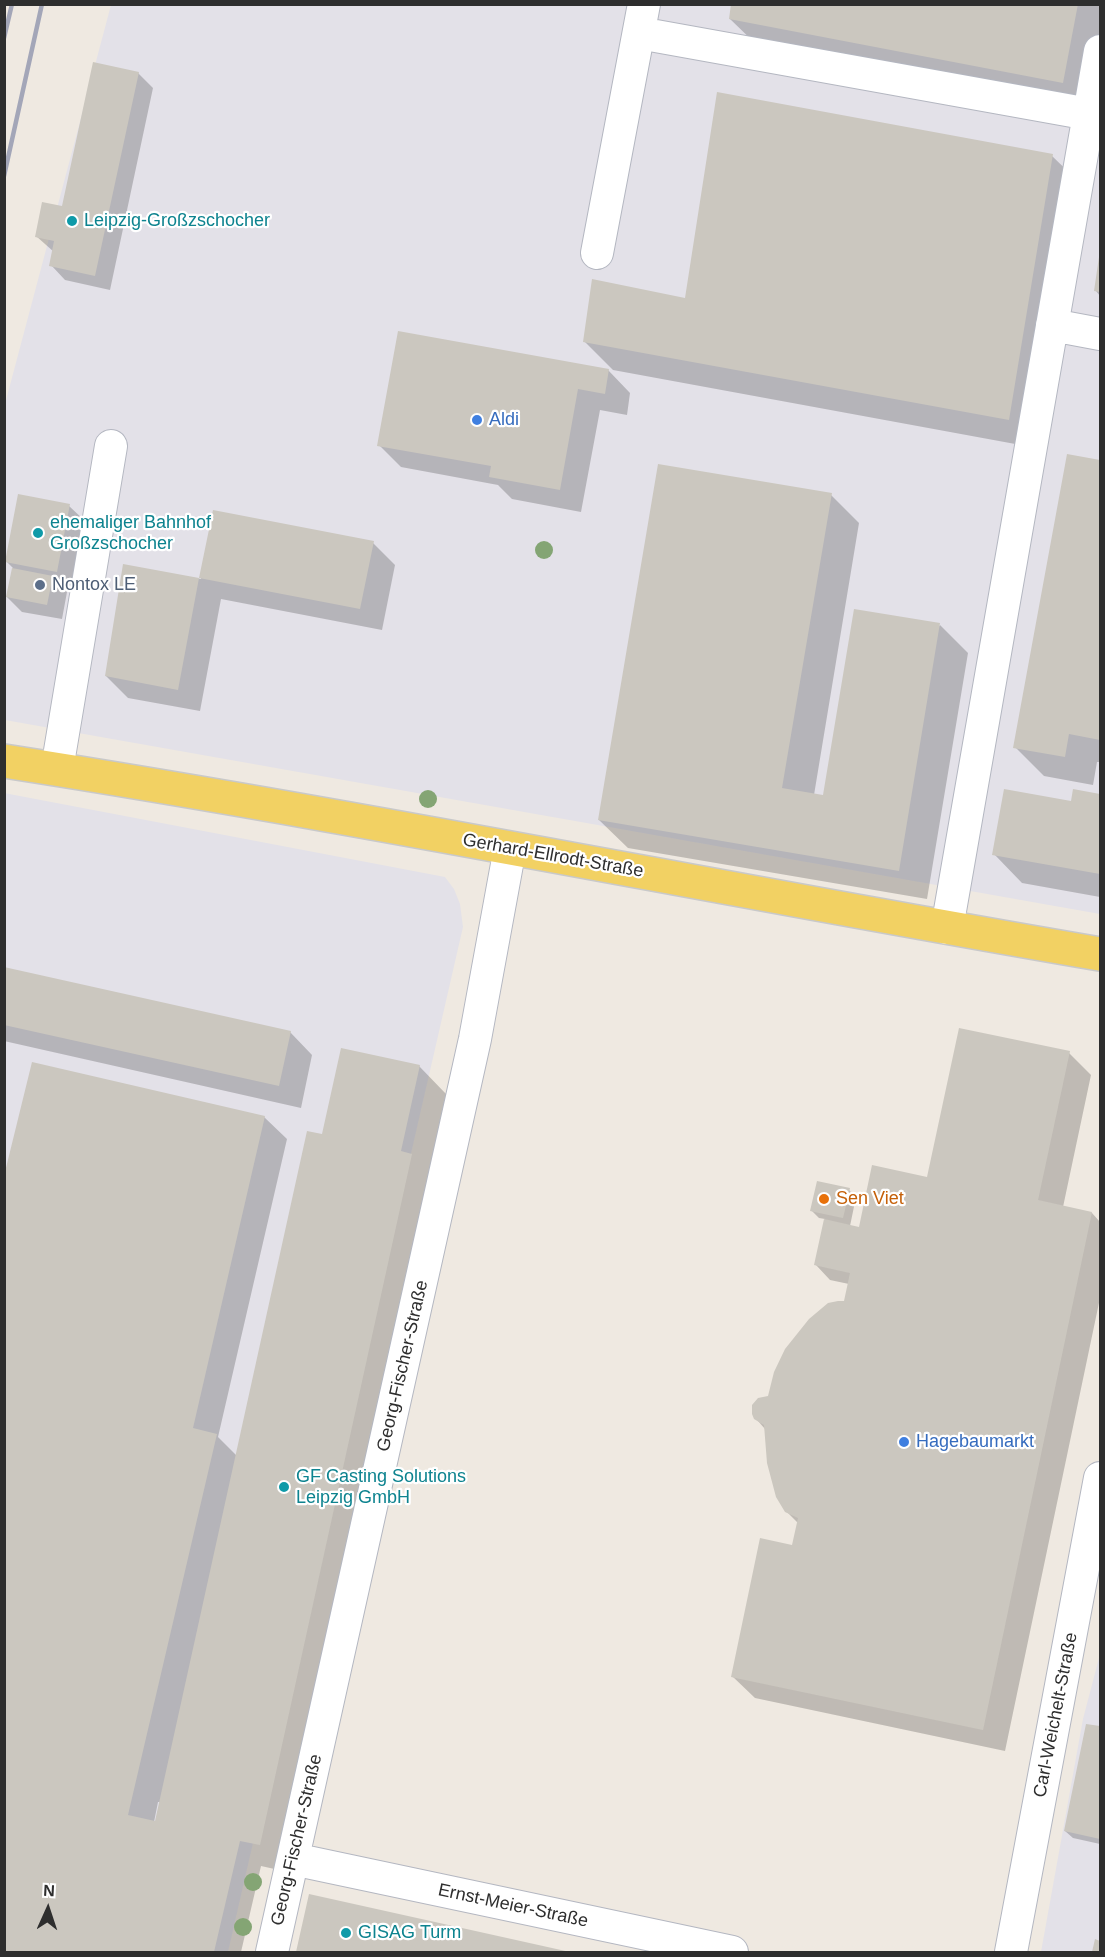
<!DOCTYPE html>
<meta charset="utf-8">
<style>
body{margin:0}
#map{position:relative;width:1105px;height:1957px;overflow:hidden;background:#efe9e1;font-family:Arial,sans-serif}
canvas{display:block}
.frame{position:absolute;inset:0;border:6px solid #2e2e2e;pointer-events:none}
.north{position:absolute;left:18px;top:1879px;width:60px;height:60px;-webkit-text-stroke:4px #fff;paint-order:stroke;rotate:3deg;font-size:16px;font-weight:700;line-height:24px;text-align:center;color:#2e2e2e}
.north::after{content:'';display:block;margin:auto;width:21px;height:27px;background:#2e2e2e;clip-path:polygon(50% 0,100% 100%,50% 72%,0 100%)}
</style>
<div id="map">
<canvas width="1105" height="1957"></canvas>
<div class="frame"></div>
<div class="north">N</div>
</div>
<script>
const ctx = document.querySelector('canvas').getContext('2d');
ctx.lineJoin = 'round';
function fillPath(path, color) {
  ctx.fillStyle = color;
  ctx.fill(path, 'evenodd');
}
function trace(path, color, width, dash) {
  ctx.strokeStyle = color;
  ctx.lineWidth = width;
  ctx.lineCap = dash ? 'butt' : 'round';
  ctx.setLineDash(dash || []);
  ctx.stroke(path);
}
function write(font, color, halo, rows, align = 'center') {
  ctx.font = font + ' Arial,sans-serif';
  ctx.lineWidth = 4.5;
  ctx.setLineDash([]);
  ctx.textBaseline = 'middle';
  ctx.strokeStyle = halo;
  ctx.fillStyle = color;
  for (const [text, x, y, turn = 0] of rows) {
    ctx.save();
    ctx.translate(x, y);
    ctx.rotate((+turn || 0) * Math.PI / 180);
    ctx.textAlign = isNaN(turn) ? turn : align;
    if (halo) ctx.strokeText(text, 0, 0);
    ctx.fillText(text, 0, 0);
    ctx.restore();
  }
}
fillPath(new Path2D(`
 M111,5h989v909l-1095,-194v-316z
 M4,793l441,84 9,12 6,15 3,23 -6,26 -229,999h-223z
 M1100,1654v298h-59l42,-233z`), '#e3e1e8');
fillPath(new Path2D(`
 M733,4h367v57l-9,49 -332,-63 -29,-28z
 M138,73l15,15 -43,202 -45,-10 -14,-15 3,-13 -18,-16 28,-28z
 M1052,156l29,28 -44,264 -424,-78 -29,-29 102,-42z
 M1100,259v37l-4,-5z
 M608,370l22,23 -3,22 -27,-5 -19,102 -69,-13 -14,-14 -97,-18 -22,-22z
 M1068,455l32,6v301h-3l-4,23 -49,-9 -29,-29z
 M831,495l28,28 -45,272 10,2 116,-172 28,28 -41,246 -299,-51 -29,-28z
 M69,506l15,14 -12,66 -14,-3 9,9 -5,27 -40,-7 -15,-15 6,-29 -6,-6z
 M214,512l159,31 22,22 -13,65 -161,-31 -21,112 -72,-13 -22,-22 18,-110 77,13z
 M1074,791l26,4v102l-78,-14 -28,-29 78,-51z
 M4,969l286,63 22,23 -11,53 -297,-67z
 M1069,1053l22,22 -28,132 29,6 8,9v76l-95,453 -250,-53 -23,-22 61,-129 5,-24 -12,-12 -21,-82 -7,-8 11,-24 76,-94 4,-19 -19,-4 -14,-15 9,-46 -6,-1 -7,-7 37,-21 7,7 -6,29 8,2 70,-49z
 M419,1066l28,29 -159,777 -27,-6 -20,86h-237v-774l260,-61 23,22 -69,298 19,19 86,-320zM158,1802h3l-1,22 -6,-2z
 M1087,1725l13,3v116l-27,-6 -8,-7z
 M310,1896l88,19 169,37h-270z`), '#0003');
fillPath(new Path2D(`
 M731,4h347l-15,79 -334,-64z
 M93,62l46,10 -44,204 -46,-10 5,-25 -19,-4 7,-35 20,4z
 M717,92l336,62 -44,266 -426,-78 9,-63 93,19z
 M1099,257l1,1v34l-6,-1z
 M398,331l211,38 -4,25 -27,-5 -18,101 -71,-13 2,-11 -114,-20z
 M1067,454l33,6v280l-31,-6 -4,23 -52,-9z
 M658,464l174,29 -50,295 41,7 31,-186 86,14 -41,248 -301,-51z
 M18,494l52,10 -13,68 -52,-10z
 M213,510l161,31 -14,68 -161,-31z
 M123,564l76,14 -21,112 -73,-14z
 M12,568l41,8 -6,29 -41,-8z
 M1004,789l67,12 2,-12 27,5v80l-108,-19z
 M4,967l287,64 -12,55 -275,-61z
 M959,1028l111,23 -32,149 54,12 -109,518 -252,-53 29,-139 32,7 6,-27 -13,-6 -9,-15 -9,-34 -3,-38 -10,-6 -2,-5v-9l6,-7 10,-2 6,-24 11,-23 24,-30 19,-16 10,-2h6l6,-28 -36,-8 10,-46 35,8 13,-62 55,12z
 M341,1048l79,17 -19,86 11,3 -152,691 -20,-4 -26,111h-210v-776l28,-114 233,54 -72,312 24,6 -89,381 27,6 152,-690 15,3z
 M817,1181l33,7 -7,30 -33,-7z
 M1086,1724l14,2v113l-36,-8z
 M309,1894l261,58h-274z
 M1095,1939l5,2v11h-8z`), '#cbc7bf');
const minor = new Path2D(`
 M639,33l450,81
 M597,253l47,-249
 M1052,325l48,9
 M57,769l54,-323
 M947,928l153,-877
 M293,1859l439,93
 M272,1952l203,-913 35,-191
 M1011,1952l89,-474`);
const major = new Path2D(`
 M4,761c367,57 731,131 1096,193`);
trace(minor, '#b4b7c1', 34);
trace(major, '#c9c9c9', 36);
trace(minor, '#fff', 32);
trace(major, '#f2d163', 33);
trace(new Path2D(`
 M4,38l8,-34
 M4,176l38,-172`), '#a3a6b8', 4.5);
ctx.fillStyle = '#84a574';
for (const [x, y] of [
 [544,550],
 [428,799],
 [253,1882],
 [243,1927]
]) {
  ctx.beginPath();
  ctx.arc(x, y, 9, 0, 2 * Math.PI);
  ctx.fill();
}
for (const [x, y, r, color] of [
 [72,221,6,"#0f9aa8"],
 [477,420,6,"#3f7fe0"],
 [38,533,6,"#0f9aa8"],
 [40,585,6,"#5c6f8a"],
 [824,1199,6,"#e8710a"],
 [904,1442,6,"#3f7fe0"],
 [284,1487,6,"#0f9aa8"],
 [346,1933,6,"#0f9aa8"]
]) {
  const dot = new Path2D();
  dot.arc(x, y, r, 0, 2 * Math.PI);
  ctx.fillStyle = color;
  ctx.fill(dot);
  trace(dot, '#fff', 2);
}
write('18px', '#0d838f', '#fff', [
 ["Leipzig-Großzschocher",84,221],
 ["ehemaliger Bahnhof",50,523],
 ["Großzschocher",50,544],
 ["GF Casting Solutions",296,1477],
 ["Leipzig GmbH",296,1498],
 ["GISAG Turm",358,1933]
], 'left');
write('18px', '#366cbe', '#fff', [
 ["Aldi",489,420],
 ["Hagebaumarkt",916,1442]
], 'left');
write('18px', '#4e5e75', '#fff', [
 ["Nontox LE",52,585]
], 'left');
write('18px', '#2e2e2e', '#fff', [
 ["Gerhard-Ellrodt-Straße",553,856,10],
 ["Georg-Fischer-Straße",403,1366,-77],
 ["Carl-Weichelt-Straße",1056,1715,-79],
 ["Georg-Fischer-Straße",297,1840,-77],
 ["Ernst-Meier-Straße",513,1906,12]
]);
write('18px', '#c56008', '#fff', [
 ["Sen Viet",836,1199]
], 'left');
</script>
